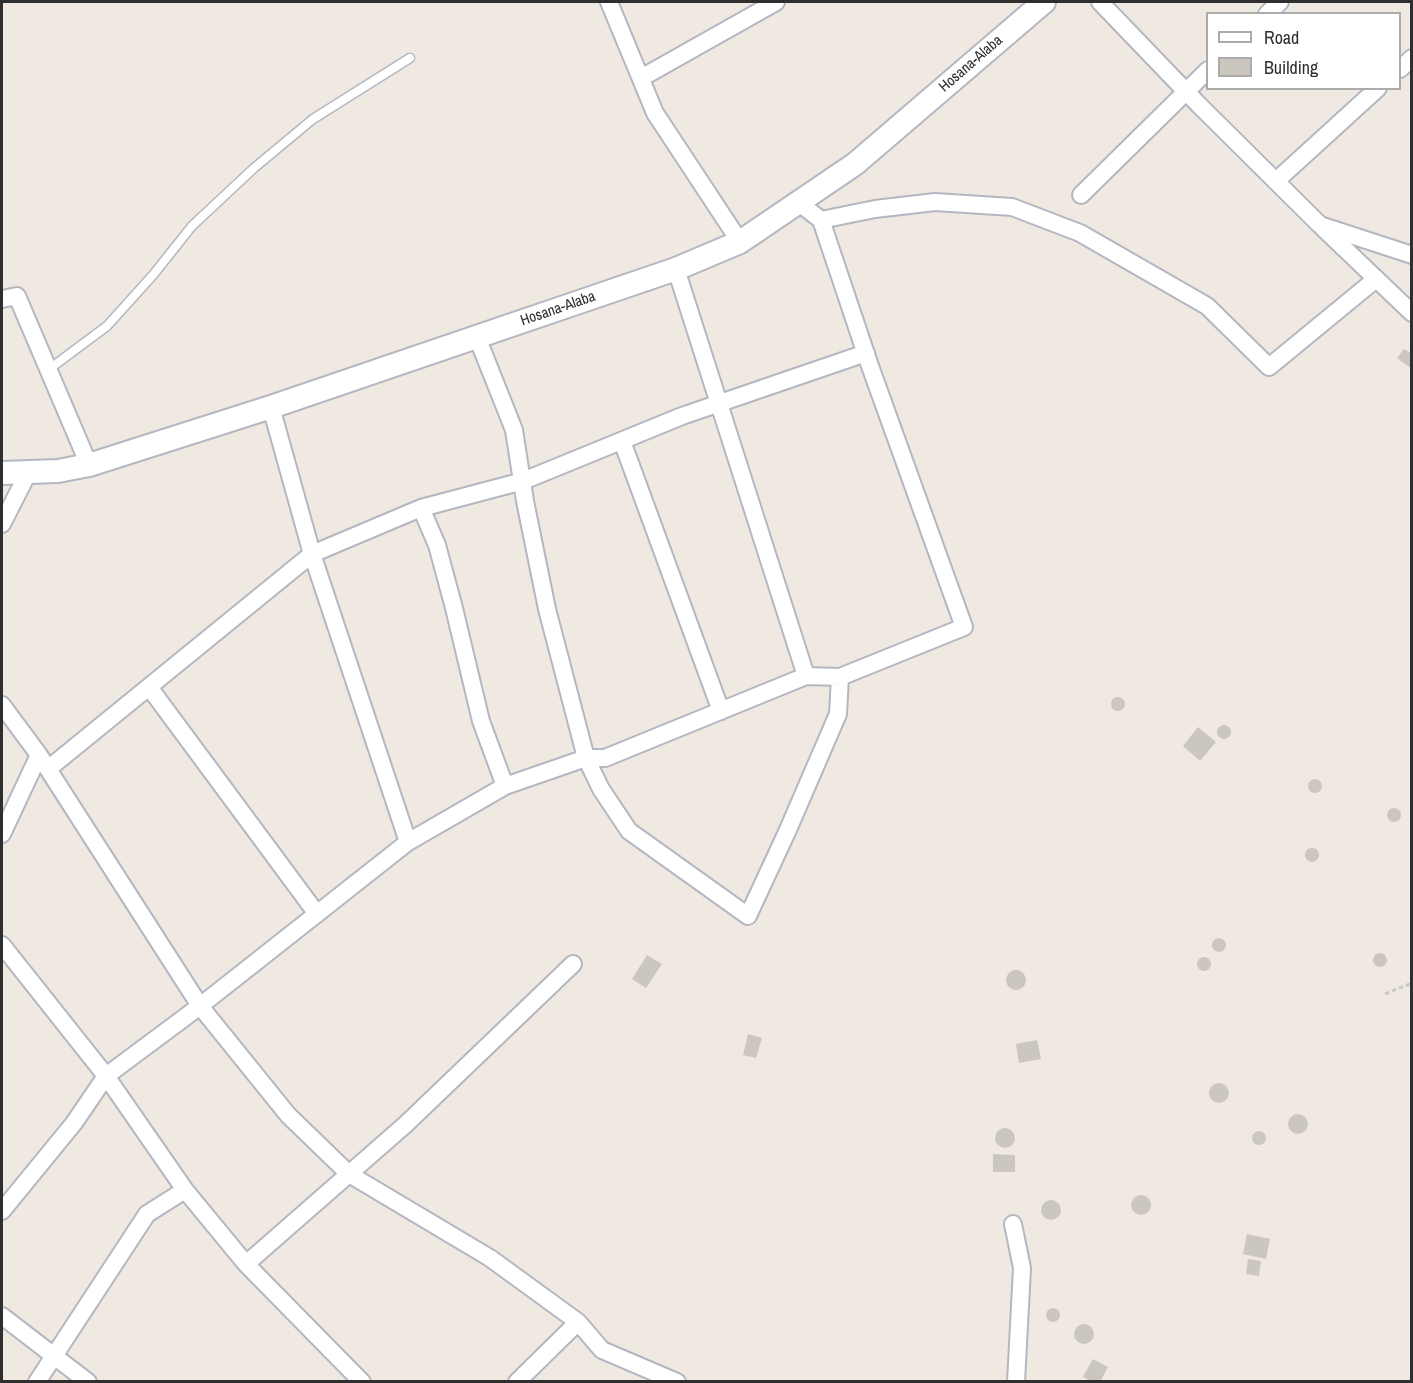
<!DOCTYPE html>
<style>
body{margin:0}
#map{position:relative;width:1413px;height:1383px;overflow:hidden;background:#efe9e1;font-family:"Archivo Narrow",sans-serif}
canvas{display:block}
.frame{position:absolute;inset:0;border:3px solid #2e2e2e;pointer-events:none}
.legend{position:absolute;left:1206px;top:12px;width:195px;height:78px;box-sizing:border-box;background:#fff;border:2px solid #ababab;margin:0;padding:8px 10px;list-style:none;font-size:18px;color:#2e2e2e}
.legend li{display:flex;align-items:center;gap:12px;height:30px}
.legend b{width:30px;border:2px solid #ababab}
</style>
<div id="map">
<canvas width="1413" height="1383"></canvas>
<div class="frame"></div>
<ul class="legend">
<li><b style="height:8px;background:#fff"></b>Road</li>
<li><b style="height:16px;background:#cbc7bf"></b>Building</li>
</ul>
</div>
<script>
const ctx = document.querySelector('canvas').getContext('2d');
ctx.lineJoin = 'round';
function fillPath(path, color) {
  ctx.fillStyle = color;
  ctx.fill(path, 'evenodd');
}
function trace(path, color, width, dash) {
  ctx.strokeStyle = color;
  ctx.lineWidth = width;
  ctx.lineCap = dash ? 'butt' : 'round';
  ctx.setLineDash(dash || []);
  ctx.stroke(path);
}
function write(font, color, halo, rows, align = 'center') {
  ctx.font = font + ' "Archivo Narrow",sans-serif';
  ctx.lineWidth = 6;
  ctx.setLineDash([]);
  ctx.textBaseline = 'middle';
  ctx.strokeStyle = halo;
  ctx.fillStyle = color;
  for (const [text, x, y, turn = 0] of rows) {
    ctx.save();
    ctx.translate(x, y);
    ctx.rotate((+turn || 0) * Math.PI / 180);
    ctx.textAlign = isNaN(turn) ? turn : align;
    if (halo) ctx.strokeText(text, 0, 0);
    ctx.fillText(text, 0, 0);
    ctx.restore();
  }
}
fillPath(new Path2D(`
 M1404,349l8,5v15l-15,-11z
 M1111 704a7 7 0 1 1 14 0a7 7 0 1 1-14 0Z
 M1217 732a7 7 0 1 1 14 0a7 7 0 1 1-14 0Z
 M1198,727l18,15 -16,19 -17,-15z
 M1308 786a7 7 0 1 1 14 0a7 7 0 1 1-14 0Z
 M1387 815a7 7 0 1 1 14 0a7 7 0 1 1-14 0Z
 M1305 855a7 7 0 1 1 14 0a7 7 0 1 1-14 0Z
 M1212 945a7 7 0 1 1 14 0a7 7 0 1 1-14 0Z
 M1373 960a7 7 0 1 1 14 0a7 7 0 1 1-14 0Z
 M647,955l15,9 -16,24 -14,-9z
 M1197 964a7 7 0 1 1 14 0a7 7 0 1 1-14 0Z
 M1006 980a10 10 0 1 1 20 0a10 10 0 1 1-20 0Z
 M748,1034l14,4 -6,20 -13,-3z
 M1037,1040l4,19 -22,4 -3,-19z
 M1209 1093a10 10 0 1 1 20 0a10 10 0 1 1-20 0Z
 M1288 1124a10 10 0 1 1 20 0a10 10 0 1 1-20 0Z
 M995 1138a10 10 0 1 1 20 0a10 10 0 1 1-20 0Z
 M1252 1138a7 7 0 1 1 14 0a7 7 0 1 1-14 0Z
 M993,1154l22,1v17h-22z
 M1131 1205a10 10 0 1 1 20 0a10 10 0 1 1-20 0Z
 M1041 1210a10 10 0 1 1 20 0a10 10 0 1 1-20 0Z
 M1247,1234l23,5 -4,20 -23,-5z
 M1248,1259l13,2 -2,15 -13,-2z
 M1046 1315a7 7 0 1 1 14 0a7 7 0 1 1-14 0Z
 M1074 1334a10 10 0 1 1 20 0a10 10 0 1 1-20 0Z
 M1093,1359l15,8 -8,15h-8l-9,-5z`), '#cbc7bf');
const service = new Path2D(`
 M48,370l59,-44 46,-51 39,-49 62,-58 59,-49 97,-61`);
const minor = new Path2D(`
 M609,2l46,111 85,129
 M1100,2l99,103 121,120 92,30
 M1267,14l13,-12
 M1400,69l12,-11
 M641,78l135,-76
 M1276,181l102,-93
 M1081,195l127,-125
 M798,202l23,18 54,-11 60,-7 77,5 68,26 127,73 62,61 107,-88
 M1323,228l89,85
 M676,269l130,407
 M2,299l15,-3 72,169
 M477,337l37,93 11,71 22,108 39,149 15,31 28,42 119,85 39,-84 51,-118 2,-37
 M271,407l41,147 96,288
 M622,441l99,270
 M421,508l16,37 17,63 27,113 24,65
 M2,524l27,-53
 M149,687l168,227
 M2,705l37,50 161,251 88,109 61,59 141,84 88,64 24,28 75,32
 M48,769l264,-215 109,-46 102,-27 159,-65 184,-63
 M2,834l37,-79
 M2,945l104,131 79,114 61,74 116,118
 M2,1211l72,-88 32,-47 94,-70 208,-164 97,-56 81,-28h19l201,-82 34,1 124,-50 -94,-261 -49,-146
 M1013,1224l9,44 -6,114
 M246,1264l160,-140 167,-160
 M2,1316l86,66
 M37,1382l110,-168 38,-24
 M517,1382l61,-60`);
const secondary = new Path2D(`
 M2,473l56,-2 31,-6 182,-58 405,-138 64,-27 115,-78 189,-162`);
trace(service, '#b4b7c1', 11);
trace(minor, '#b4b7c1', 20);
trace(secondary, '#b4b7c1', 26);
trace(new Path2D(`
 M1385,994l27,-11`), '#c9c9c9', 3, [4.5, 3]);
trace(service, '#fff', 8);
trace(minor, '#fff', 16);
trace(secondary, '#fff', 22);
write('15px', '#2e2e2e', '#fff', [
 ["Hosana-Alaba",971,64,-41],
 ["Hosana-Alaba",558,309,-19]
]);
</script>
